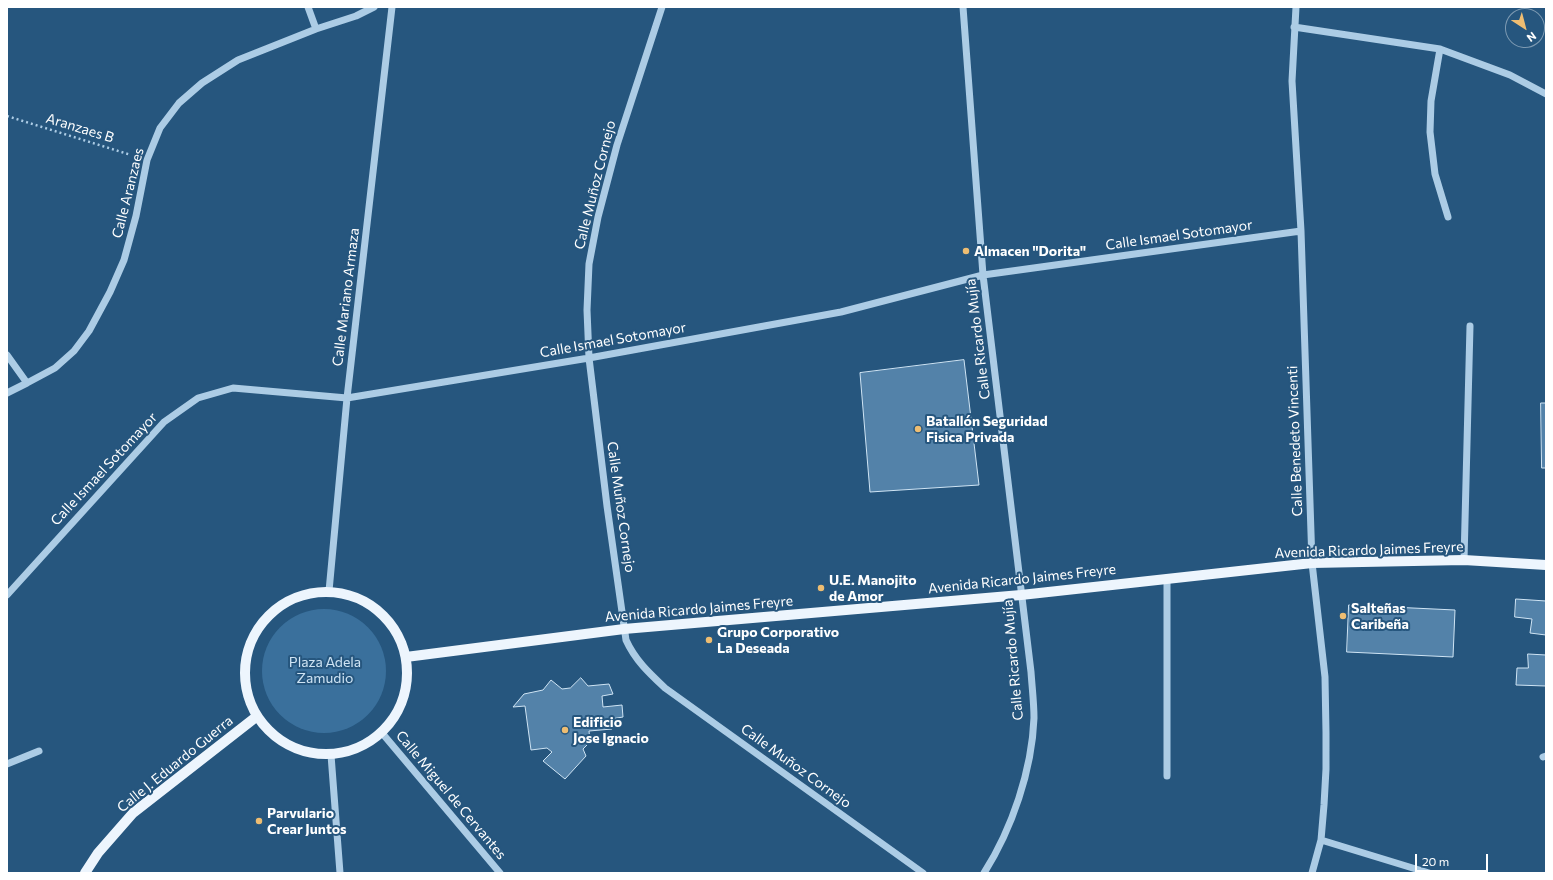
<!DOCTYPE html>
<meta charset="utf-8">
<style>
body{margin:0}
#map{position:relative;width:1553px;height:880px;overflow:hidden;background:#26567e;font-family:Commissioner,sans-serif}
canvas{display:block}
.frame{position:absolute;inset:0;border:8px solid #fff;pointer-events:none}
.north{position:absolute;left:1505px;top:8px;width:40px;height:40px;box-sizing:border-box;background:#26567e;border:1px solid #7d9ab2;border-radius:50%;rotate:144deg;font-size:11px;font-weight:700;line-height:16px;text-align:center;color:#fff}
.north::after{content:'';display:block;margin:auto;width:14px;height:18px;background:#eebd72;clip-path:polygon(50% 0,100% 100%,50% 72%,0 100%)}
.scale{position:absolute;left:1415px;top:854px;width:73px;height:18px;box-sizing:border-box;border:2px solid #fff;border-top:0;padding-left:5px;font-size:12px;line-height:14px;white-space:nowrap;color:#fff;-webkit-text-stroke:3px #26567e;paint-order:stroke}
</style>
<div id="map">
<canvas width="1553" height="880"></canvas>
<div class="frame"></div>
<div class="north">N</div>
<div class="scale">20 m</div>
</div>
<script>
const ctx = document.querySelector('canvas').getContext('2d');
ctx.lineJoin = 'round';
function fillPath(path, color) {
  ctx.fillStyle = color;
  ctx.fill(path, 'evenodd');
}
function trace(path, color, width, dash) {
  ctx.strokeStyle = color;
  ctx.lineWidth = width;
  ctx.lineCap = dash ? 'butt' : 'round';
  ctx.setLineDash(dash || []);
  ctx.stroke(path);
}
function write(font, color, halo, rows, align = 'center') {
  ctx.font = font + ' Commissioner,sans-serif';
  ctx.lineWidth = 4;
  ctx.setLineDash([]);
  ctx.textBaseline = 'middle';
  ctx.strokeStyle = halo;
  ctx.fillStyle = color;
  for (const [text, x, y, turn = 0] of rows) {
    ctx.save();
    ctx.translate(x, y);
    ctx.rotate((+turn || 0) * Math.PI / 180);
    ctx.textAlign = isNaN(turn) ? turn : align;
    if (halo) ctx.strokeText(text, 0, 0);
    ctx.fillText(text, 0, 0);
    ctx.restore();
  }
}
fillPath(new Path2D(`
 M262 671a62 62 0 1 1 124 0a62 62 0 1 1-124 0Z`), '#3a709c');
const building = new Path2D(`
 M964,360l15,125 -109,7 -10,-119z
 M1541,403h5v65h-4z
 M1516,599l30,2v34l-16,-2 2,-14 -17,-2z
 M1349,605l106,5 -2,47 -106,-5z
 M1528,654l18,1v31l-30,-1 1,-17h11z
 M581,678l7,8 21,-2 4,10 -11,2 1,11 19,-2 1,12 -12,2 1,10 -23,2 1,11 -7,7 3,7 -21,23 -22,-18 9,-9 -5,-4 -16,2 -6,-44 -12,1 11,-13 19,-4 8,-10 11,9 8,-1z`);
fillPath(building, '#5382a9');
trace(building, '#cfe4f4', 1);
trace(new Path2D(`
 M7,116l124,39`), '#accce5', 2.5, [2, 3]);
trace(new Path2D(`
 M308,7l8,22
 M662,7l-45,138 -19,72 -9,47 -2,46 2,48 18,148 19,134c9,20 23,33 39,48l258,185
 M963,7l20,268 48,397c1,15 3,31 3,46 -2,52 -22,111 -50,155
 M1296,7l-4,74 9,150 11,332 13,114 1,56v36l-2,36 -3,35 -9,33
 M1294,27l146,22 70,26 36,19
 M1440,49l-9,52 -1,31 5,42 13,43
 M7,355l20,28
 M7,393l20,-10 28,-15 19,-17 15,-20 21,-39 14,-32 12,-44 11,-56 13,-32 19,-25 23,-20 36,-23 78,-31 40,-13 18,-9
 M1464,560l6,-234
 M329,591l18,-193 45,-391
 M7,595l157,-173 34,-24 35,-10 114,10 242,-40 252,-46 142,-37 318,-44
 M382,733l118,140
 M331,755l9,118
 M1543,757l3,-1
 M7,764l32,-13
 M1167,776v-198
 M1321,840l108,33`), '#accce5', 7);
trace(new Path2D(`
 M245 673a81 81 0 1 1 162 0a81 81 0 1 1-162 0Z
 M406,657l218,-28 397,-34 291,-32 152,-3 82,5
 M85,873l13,-20 35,-40 123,-96`), '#edf5fd', 10);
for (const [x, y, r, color] of [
 [966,251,4,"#eebd72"],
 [918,429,4,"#eebd72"],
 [821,588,4,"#eebd72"],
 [1343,616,4,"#eebd72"],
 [709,640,4,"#eebd72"],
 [565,730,4,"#eebd72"],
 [259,821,4,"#eebd72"]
]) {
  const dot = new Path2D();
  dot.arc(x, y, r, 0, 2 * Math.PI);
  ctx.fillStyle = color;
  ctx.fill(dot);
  trace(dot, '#26567e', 1.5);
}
write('14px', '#fff', '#26567e', [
 ["Aranzaes B",80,128,17],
 ["Calle Muñoz Cornejo",595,185,-76],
 ["Calle Aranzaes",128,193,-76],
 ["Calle Ismael Sotomayor",1179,235,-8],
 ["Calle Mariano Armaza",346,297,-83],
 ["Calle Ricardo Mujía",978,339,-97],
 ["Calle Ismael Sotomayor",613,340,-10],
 ["Calle Benedeto Vincenti",1295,441,-92],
 ["Calle Ismael Sotomayor",104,469,-47],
 ["Calle Muñoz Cornejo",621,507,82],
 ["Avenida Ricardo Jaimes Freyre",1369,550,-2],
 ["Avenida Ricardo Jaimes Freyre",1022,579,-6],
 ["Avenida Ricardo Jaimes Freyre",699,609,-5],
 ["Calle Ricardo Mujía",1013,660,-95],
 ["Calle J. Eduardo Guerra",175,764,-39],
 ["Calle Muñoz Cornejo",796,766,36],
 ["Calle Miguel de Cervantes",451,795,50]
]);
write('bold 14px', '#fff', '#26567e', [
 ["Almacen \"Dorita\"",974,251],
 ["Batallón Seguridad",926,421],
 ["Fisica Privada",926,437],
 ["U.E. Manojito",829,580],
 ["de Amor",829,596],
 ["Salteñas",1351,608],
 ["Caribeña",1351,624],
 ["Grupo Corporativo",717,632],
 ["La Deseada",717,648],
 ["Edificio",573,722],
 ["Jose Ignacio",573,738],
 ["Parvulario",267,813],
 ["Crear Juntos",267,829]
], 'left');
write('14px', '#cfe4f4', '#26567e', [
 ["Plaza Adela",325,662],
 ["Zamudio",325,678]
]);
</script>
